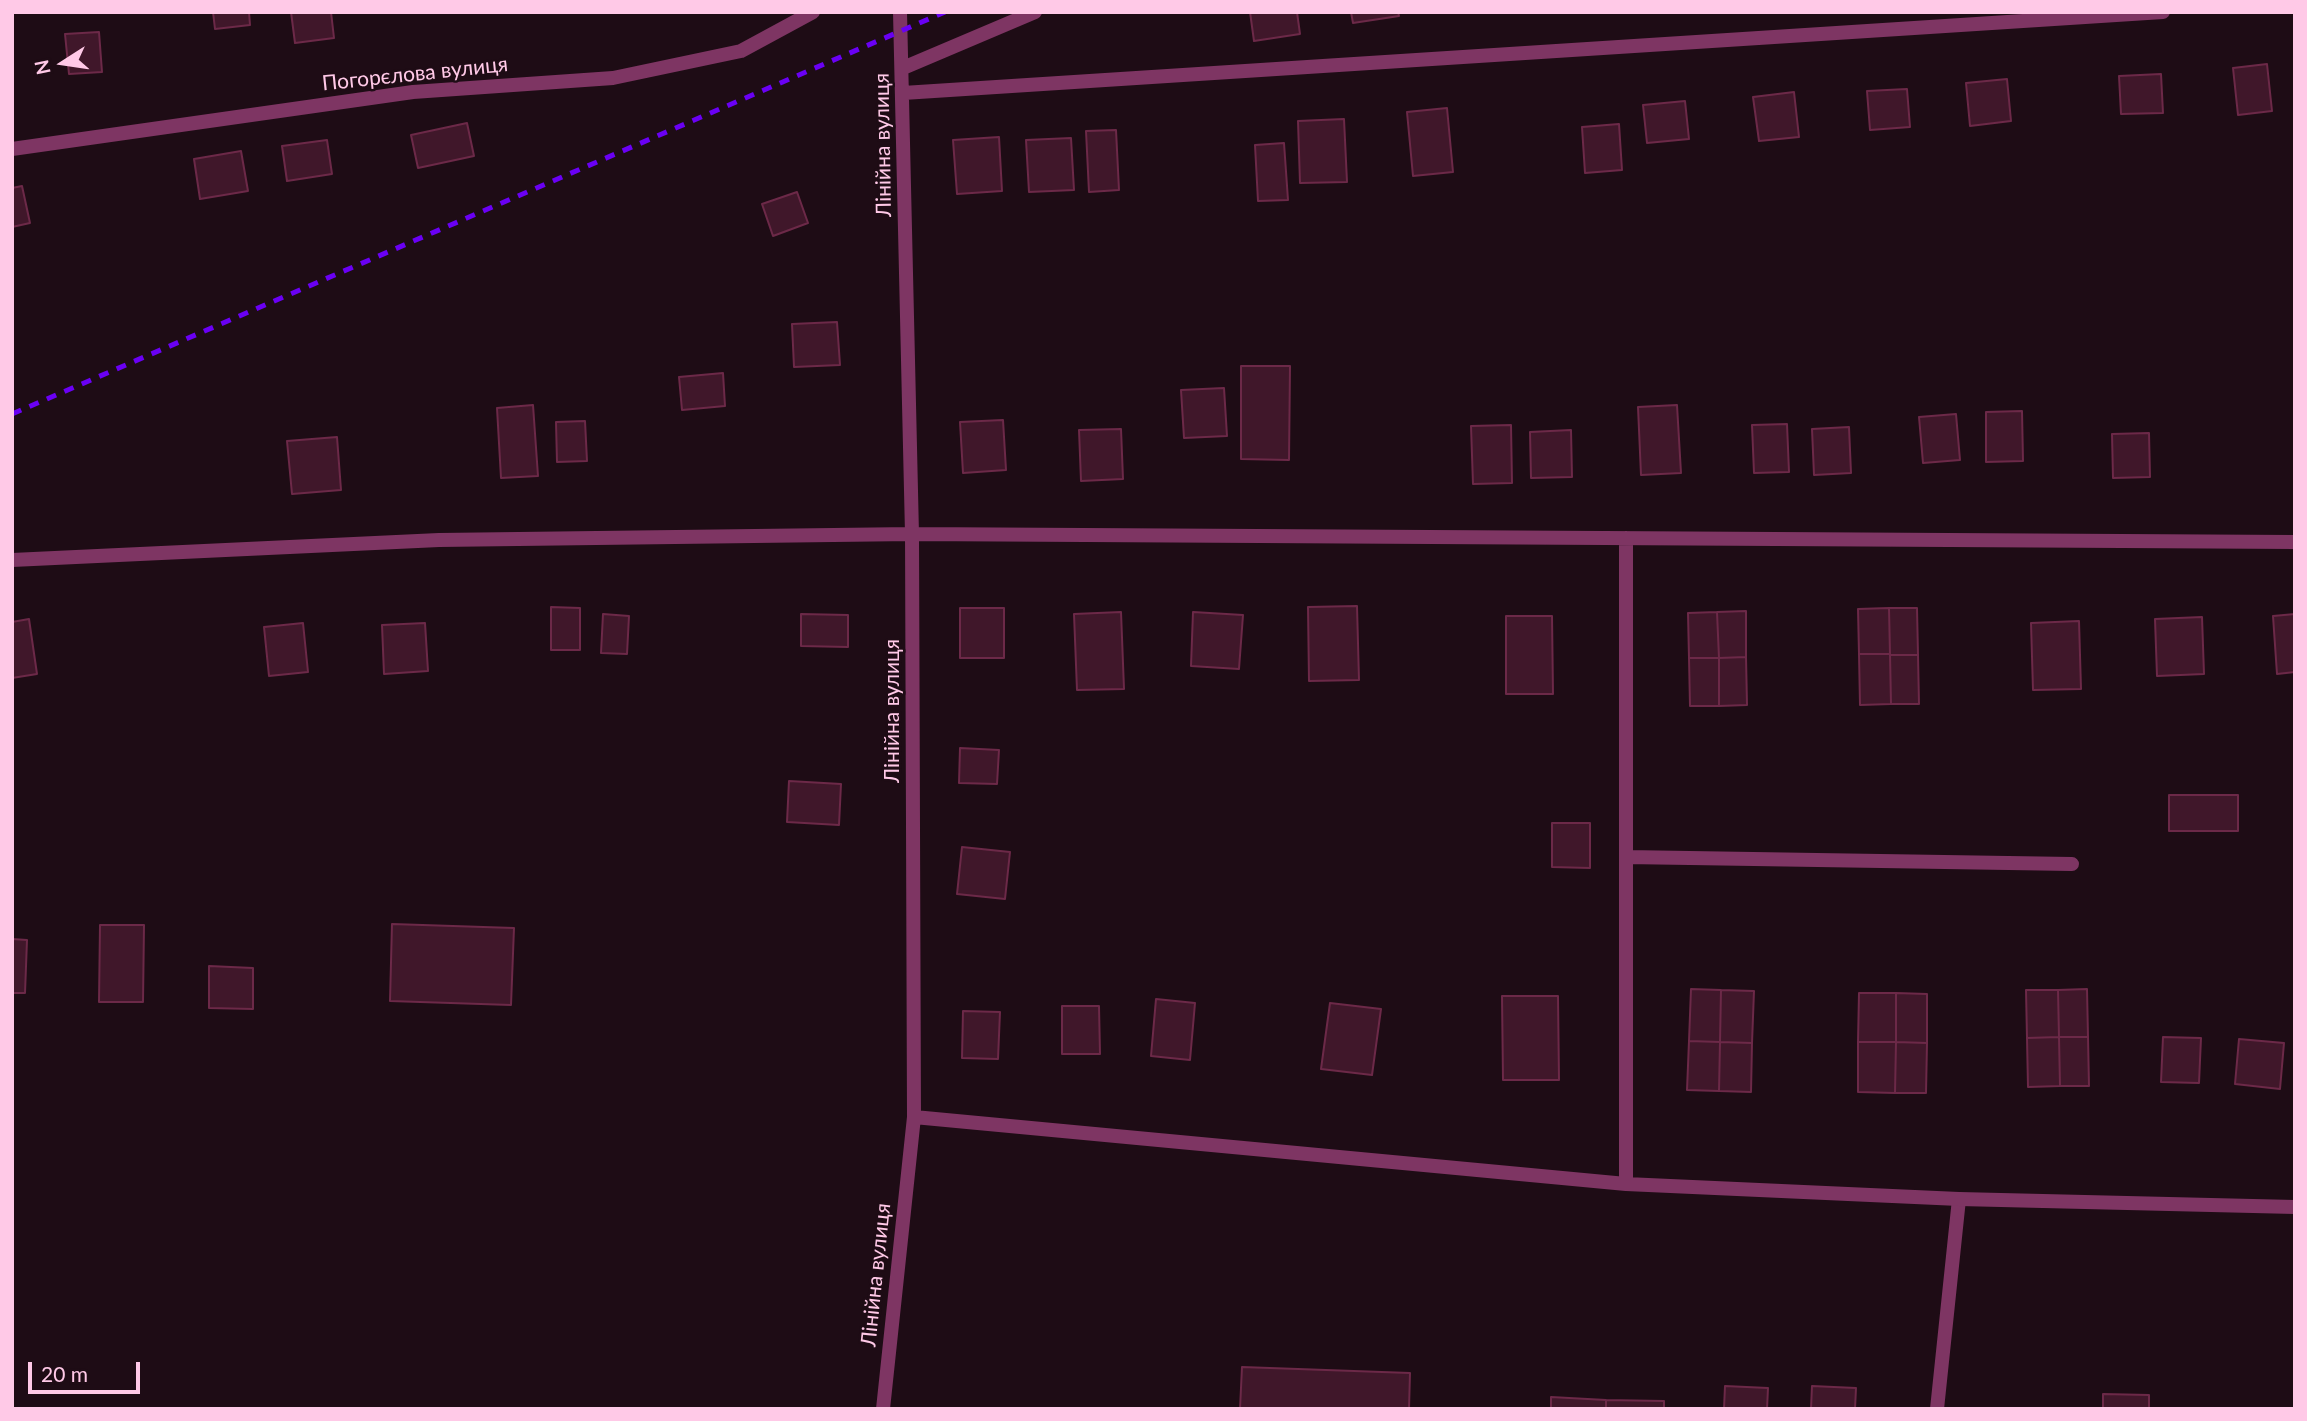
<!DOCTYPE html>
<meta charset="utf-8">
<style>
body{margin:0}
#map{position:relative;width:2307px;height:1421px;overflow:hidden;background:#1e0c15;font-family:Lato,sans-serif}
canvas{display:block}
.frame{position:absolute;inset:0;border:14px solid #ffc9e7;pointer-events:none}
.north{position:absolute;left:28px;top:28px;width:70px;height:70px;-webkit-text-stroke:5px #1e0c15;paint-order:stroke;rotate:258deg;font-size:19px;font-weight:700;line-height:28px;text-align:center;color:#ffc9e7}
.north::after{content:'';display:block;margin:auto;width:24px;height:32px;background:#ffc9e7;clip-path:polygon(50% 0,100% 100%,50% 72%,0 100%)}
.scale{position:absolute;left:28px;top:1362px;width:112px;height:32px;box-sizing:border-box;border:4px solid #ffc9e7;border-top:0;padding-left:9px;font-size:21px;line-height:24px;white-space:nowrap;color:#ffc9e7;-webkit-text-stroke:5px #1e0c15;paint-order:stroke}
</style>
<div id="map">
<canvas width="2307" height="1421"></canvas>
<div class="frame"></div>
<div class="north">N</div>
<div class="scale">20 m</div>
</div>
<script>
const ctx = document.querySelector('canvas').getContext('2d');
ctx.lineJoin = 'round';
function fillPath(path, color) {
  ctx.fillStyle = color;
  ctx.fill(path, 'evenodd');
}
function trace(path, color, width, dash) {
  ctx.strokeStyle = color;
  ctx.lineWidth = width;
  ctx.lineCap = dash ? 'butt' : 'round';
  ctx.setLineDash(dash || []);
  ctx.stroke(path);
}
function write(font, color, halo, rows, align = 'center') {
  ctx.font = font + ' Lato,sans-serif';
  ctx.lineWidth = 5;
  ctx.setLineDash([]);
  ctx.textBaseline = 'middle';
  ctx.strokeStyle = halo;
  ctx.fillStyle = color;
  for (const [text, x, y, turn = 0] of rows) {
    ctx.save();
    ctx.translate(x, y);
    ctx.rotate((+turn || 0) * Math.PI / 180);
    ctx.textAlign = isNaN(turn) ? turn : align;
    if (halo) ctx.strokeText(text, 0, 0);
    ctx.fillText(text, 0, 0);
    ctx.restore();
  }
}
const building = new Path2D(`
 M213,12h36l1,13 -35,4z
 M291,12h40l3,26 -39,5z
 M1250,12h47l3,22 -46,7z
 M1351,12h47l1,4 -46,7z
 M99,32l3,40 -33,2 -4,-40z
 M2267,64l5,47 -34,4 -5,-47z
 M2161,74l2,39 -42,1 -2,-38z
 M2007,79l4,42 -41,5 -4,-43z
 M1907,89l3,38 -40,3 -3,-39z
 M1794,92l5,45 -40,4 -6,-44z
 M1685,101l4,38 -42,4 -4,-38z
 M1447,108l6,64 -40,4 -6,-64z
 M1344,119l3,63 -47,1 -2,-62z
 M467,123l7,33 -56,12 -7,-33z
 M1619,124l3,46 -37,3 -3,-46z
 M1116,130l3,60 -30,2 -3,-61z
 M999,137l3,54 -45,3 -4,-54z
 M1071,138l3,52 -45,2 -3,-52z
 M327,140l5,34 -45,7 -5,-35z
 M1284,143l4,57 -30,1 -3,-56z
 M241,151l7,40 -48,8 -6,-40z
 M22,186l8,37 -18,4v-39z
 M797,192l11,31 -35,13 -11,-32z
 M837,322l3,43 -46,2 -2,-43z
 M1241,366h49l-1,94 -48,-1z
 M723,373l2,33 -43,4 -3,-33z
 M1224,388l3,48 -43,2 -3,-48z
 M533,405l5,71 -37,2 -4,-70z
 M1677,405l4,68 -40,2 -3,-68z
 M2022,411l1,50 -37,1v-50z
 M1956,414l4,46 -37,3 -4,-46z
 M1003,420l3,50 -43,3 -3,-51z
 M585,421l2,40 -30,1 -1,-40z
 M1787,424l2,48 -35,1 -2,-48z
 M1511,425l1,58 -39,1 -2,-58z
 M1849,427l2,46 -37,2 -2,-46z
 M1121,429l2,50 -42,2 -2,-51z
 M1571,430l1,47 -41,1 -1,-46z
 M2149,433l1,44 -37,1 -1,-44z
 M337,437l4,53 -49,4 -5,-53z
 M1357,606l2,74 -50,1 -1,-74z
 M551,607l29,1v42h-29z
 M960,608h44v50h-44z
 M1889,608l1,46h-31l-1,-45z
 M1889,608h28l1,47h-28z
 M1746,611v46l-27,1 -2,-46z
 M1121,612l3,77 -47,1 -3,-76z
 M1193,612l50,3 -4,54 -48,-3z
 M1717,612l2,46h-30l-1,-45z
 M603,614l26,2 -2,38 -26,-1z
 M801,614l47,1v32l-47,-1z
 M2295,614v58l-18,2 -4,-58z
 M1506,616h46l1,78h-47z
 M2202,617l2,57 -47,2 -2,-57z
 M29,619l8,55 -25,4v-56z
 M2079,621l2,68 -48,1 -2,-67z
 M303,623l5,49 -39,4 -5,-49z
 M425,623l3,48 -44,3 -2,-49z
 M1859,654h31l1,50 -31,1z
 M1890,655h28l1,49h-28z
 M1746,657l1,48 -28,1v-48z
 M1689,658h30v48h-29z
 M960,748l39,2 -2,34 -38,-1z
 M789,781l52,3 -2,41 -52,-3z
 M2169,795h69v36h-69z
 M1552,823h38v45l-38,-1z
 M962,847l48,5 -5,47 -48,-5z
 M392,924l122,4 -3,77 -121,-4z
 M100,925h44l-1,77h-44z
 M12,939l15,1 -2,53h-13z
 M209,966l44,2v41l-44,-1z
 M1691,989l30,1 -1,52 -31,-1z
 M2087,989l1,48h-29l-1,-47z
 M1721,990l33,1 -2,52 -32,-1z
 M2026,990h32l1,47 -32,1z
 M1859,993h37v49h-38z
 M1896,993l31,1v49l-31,-1z
 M1502,996h56l1,84h-56z
 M1156,999l39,4 -5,57 -39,-4z
 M1330,1003l51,6 -9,66 -51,-6z
 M1062,1006h37l1,48h-38z
 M963,1011l37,1 -2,47 -36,-1z
 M2059,1037l1,49 -32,1 -1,-49z
 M2059,1037h29l1,49h-29z
 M2163,1037l38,1 -2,45 -38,-1z
 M2239,1039l45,4 -4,46 -45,-5z
 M1689,1041l31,1 -1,49 -32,-1z
 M1720,1042l32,1 -1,49 -32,-1z
 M1858,1042h38l-1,51 -37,-1z
 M1896,1042l31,1 -1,50h-31z
 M1242,1367l168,6 -1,36h-169z
 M1725,1386l43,2 -1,21h-43z
 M1812,1386l44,2 -1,21h-44z
 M2103,1394l46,1v14h-46z
 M1551,1397l55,3v9h-55z
 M1606,1400l58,1v8h-58z`);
fillPath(building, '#40172a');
trace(building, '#6c2948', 2);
trace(new Path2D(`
 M1937,1409l22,-210`), '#7e3563', 14);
trace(new Path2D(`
 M903,68l132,-56
 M903,93l1260,-81
 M12,149l401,-57 200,-14 128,-27 72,-39
 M1626,538v646
 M12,560l427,-20 473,-6 1383,8
 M1626,857l446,7
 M914,1117l712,67 333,15 336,8
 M883,1409l31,-292 -2,-583 -12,-522`), '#7e3563', 14);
trace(new Path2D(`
 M12,414l933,-402`), '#6a00f4', 5, [10, 9]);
write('21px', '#ffc9e7', '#1e0c15', [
 ["Погорєлова вулиця",415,74,-6],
 ["Лінійна вулиця",883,145,-91],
 ["Лінійна вулиця",892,711,-90],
 ["Лінійна вулиця",876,1275,-84]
]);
</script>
